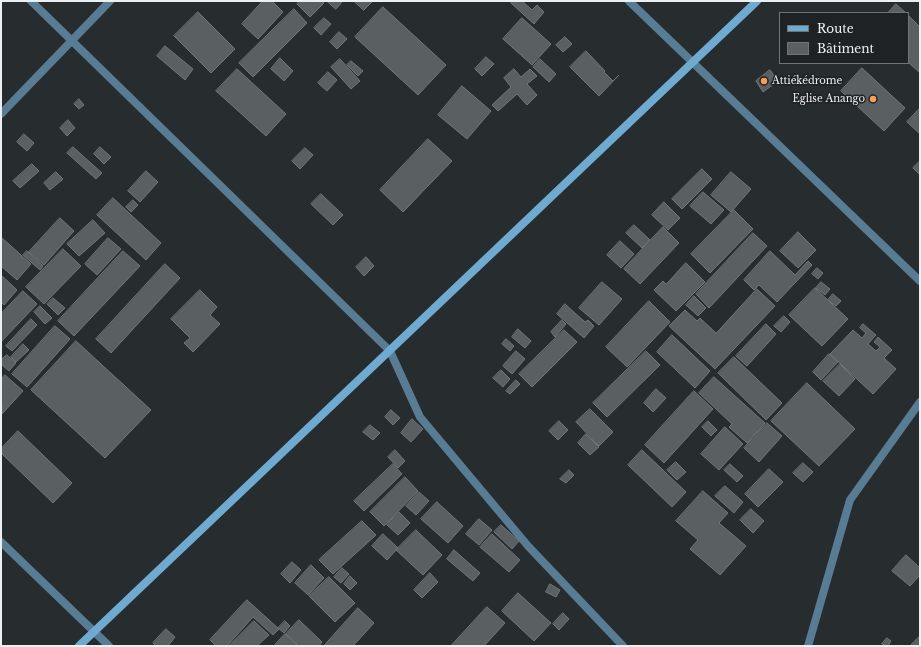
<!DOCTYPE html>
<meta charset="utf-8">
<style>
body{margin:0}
#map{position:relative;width:921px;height:647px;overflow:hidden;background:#272c2f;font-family:"Libre Baskerville",serif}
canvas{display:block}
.frame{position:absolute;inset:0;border:2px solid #edf0f2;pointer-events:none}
.legend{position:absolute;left:779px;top:12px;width:130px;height:52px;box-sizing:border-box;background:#1e2225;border:1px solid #717477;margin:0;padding:5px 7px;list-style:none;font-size:12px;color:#edf0f2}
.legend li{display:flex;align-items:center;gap:8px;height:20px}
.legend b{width:20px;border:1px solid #717477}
</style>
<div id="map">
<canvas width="921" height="647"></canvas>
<div class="frame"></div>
<ul class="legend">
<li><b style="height:5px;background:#6faad0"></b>Route</li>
<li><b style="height:11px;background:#5a5f62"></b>Bâtiment</li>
</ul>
</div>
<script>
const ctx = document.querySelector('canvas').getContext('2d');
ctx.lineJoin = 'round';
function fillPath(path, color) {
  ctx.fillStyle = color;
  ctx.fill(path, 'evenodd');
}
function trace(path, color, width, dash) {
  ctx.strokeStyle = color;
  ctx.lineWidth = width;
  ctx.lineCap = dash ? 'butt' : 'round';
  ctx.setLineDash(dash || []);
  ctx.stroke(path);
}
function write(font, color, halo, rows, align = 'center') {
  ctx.font = font + ' "Libre Baskerville",serif';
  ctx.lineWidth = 3;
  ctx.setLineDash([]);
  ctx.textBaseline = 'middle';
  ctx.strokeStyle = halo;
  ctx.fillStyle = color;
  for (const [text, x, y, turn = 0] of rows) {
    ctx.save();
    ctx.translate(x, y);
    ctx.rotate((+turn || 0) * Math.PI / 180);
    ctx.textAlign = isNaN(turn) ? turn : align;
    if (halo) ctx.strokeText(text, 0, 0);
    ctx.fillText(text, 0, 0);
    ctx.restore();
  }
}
const building = new Path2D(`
 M263,1h9l11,11 -25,27 -16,-15z
 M300,1h21l3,2 -14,14 -13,-13z
 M327,1h16l-7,8z
 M354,1h19l-9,9z
 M512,1h10l10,9 5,-5 7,7 -10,12 -23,-21z
 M896,4l10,9h-18z
 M383,7l63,58 -28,30 -63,-58z
 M294,9l13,14 -54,54 -14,-14z
 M198,12l37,37 -24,24 -37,-37z
 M908,15l12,12v46l-12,-11z
 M324,18l7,6 -10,11 -7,-7z
 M522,18l29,26 -19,21 -29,-26z
 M339,32l8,7 -10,10 -7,-7z
 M565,37l7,7 -9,8 -7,-7z
 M165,46l28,23 -8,11 -28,-24z
 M586,51l19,20 -1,1 9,9 6,-6 -20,21 -29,-29z
 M486,57l8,7 -12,12 -7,-7z
 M280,58l13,13 -9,10 -13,-12z
 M340,59l20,22 -9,8 -20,-22z
 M540,59l16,15 -7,8 -16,-15z
 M351,61l12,10 -5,5 -11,-11z
 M862,68l43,40 -21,23 -43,-40z
 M237,69l49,45 -20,22 -50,-45z
 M514,69l7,8 9,-8 7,7 -10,8 10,11 -10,10 -10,-11 -19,17 -6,-6 19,-18 -7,-9z
 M770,70l8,11 -15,11 -7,-11z
 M328,72l9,8 -10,11 -9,-8z
 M462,86l29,25 -24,28 -29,-24z
 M79,99l5,6 -5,4 -5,-5z
 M920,108v26l-13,-12z
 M68,120l7,8 -8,8 -7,-8z
 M24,134l10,9 -7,8 -10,-9z
 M428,139l24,22 -49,51 -23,-22z
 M73,147l29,26 -6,6 -29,-26z
 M100,147l11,10 -7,7 -10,-10z
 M305,148l8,7 -13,14 -8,-8z
 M920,161v14l-7,-7z
 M32,164l7,7 -19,17 -7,-7z
 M702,169l10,10 -30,30 -10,-10z
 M146,171l12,11 -18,20 -12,-11z
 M56,172l7,7 -13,11 -6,-7z
 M731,172l20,17 -20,23 -20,-17z
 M703,192l21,18 -13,14 -21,-18z
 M321,194l22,21 -10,10 -22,-21z
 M113,198l48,45 -15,17 -49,-45z
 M133,200l5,5 -7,7 -5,-5z
 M664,202l16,16 -12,12 -16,-15z
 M734,210l19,19 -43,44 -19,-19z
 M60,218l14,13 -30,34 -15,-13z
 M93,220l12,13 -26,23 -12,-12z
 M634,225l16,15 -8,8 -16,-15z
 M663,227l16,16 -39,41 -16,-15z
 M798,232l18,18 -18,18 -18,-17z
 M753,233l14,13 -58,62 -13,-14z
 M1,237l30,27 -14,16 -16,-14z
 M108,238l13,11 -24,26 -12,-11z
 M620,241l14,13 -13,14 -14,-13z
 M63,249l18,17 -37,38 -18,-17z
 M27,251l16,15 -3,4 -17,-15z
 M123,251l17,15 -66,70 -16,-15z
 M770,251l25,24 13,-14 4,4 -35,37 -18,-17 -5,5 -10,-10z
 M366,257l8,9 -10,10 -8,-9z
 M686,263l19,19 -29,29 -22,-21 9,-9 3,3z
 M165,264l15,14 -69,75 -15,-14z
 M817,268l6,5 -5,6 -6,-5z
 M1,275l16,15 -13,15 -3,-3z
 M602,282l20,17 -23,26 -20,-17z
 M821,282l9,7 -5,6 -9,-7z
 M815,288l33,31 -26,27 -33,-31z
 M757,289l18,17 -60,63 -46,-43 16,-16 12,11 3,-3 16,15z
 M200,290l17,17 -7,8 10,9 -27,28 -9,-9 6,-5 -19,-19z
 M23,291l14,13 -36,38v-28z
 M833,294l8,7 -5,5 -8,-6z
 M694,296l12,12 -8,8 -12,-11z
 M53,298l12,10 -7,7 -11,-11z
 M649,301l21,21 -43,45 -21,-20z
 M565,304l20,18 3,-2 6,6 -10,12 -27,-24z
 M40,306l12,12 -7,6 -11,-12z
 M784,316l6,6 -9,10 -7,-6z
 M31,319l6,6 -25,26 -6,-5z
 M562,320l4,4 -11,13 -4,-5z
 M766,324l10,10 -29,32 -11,-10z
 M863,324l13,11 -8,9 8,7 4,-4 -6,-5 4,-5 14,13 -8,8 12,11 -23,25 -43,-40 23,-24 9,8 4,-5 -6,-5z
 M55,326l15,13 -43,48 -15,-13z
 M518,329l13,12 -6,7 -13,-11z
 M564,330l13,12 -45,45 -13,-13z
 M672,335l38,36 -15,17 -38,-36z
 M506,339l8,7 -4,5 -8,-7z
 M76,341l75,69 -46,48 -74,-68z
 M23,344l6,6 -13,12 -5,-5z
 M516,351l9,8 -13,15 -9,-8z
 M646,351l14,14 -53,52 -14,-14z
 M829,354l9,8 -17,18 -8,-8z
 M7,355l9,8 -7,8 -8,-7v-4z
 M734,357l48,46 -16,17 -48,-47z
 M840,364l15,15 -16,17 -16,-15z
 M501,370l9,9 -7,8 -10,-9z
 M5,375l18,16 -21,23 -1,-35z
 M714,377l51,46 -18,20 -18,-16 3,-3 -33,-31z
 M516,380l4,4 -10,10 -4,-3z
 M807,383l48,46 -36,37 -48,-45z
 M656,389l10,9 -13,14 -9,-9z
 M694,391l19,18 -49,54 -19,-18z
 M590,409l23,23 -14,14 -23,-24z
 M391,410l9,8 -7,7 -8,-8z
 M412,419l11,10 -12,13 -10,-9z
 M559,421l9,9 -10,10 -9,-9z
 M708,421l9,9 -6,6 -9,-9z
 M767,423l15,13 -23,26 -15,-14z
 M370,425l10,8 -7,7 -10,-8z
 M725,427l18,17 -24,26 -18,-16z
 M18,431l54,52 -19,20 -52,-50v-4z
 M586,434l13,13 -9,8 -12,-12z
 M395,450l10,11 -7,7 -10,-11z
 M642,450l44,42 -14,15 -44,-42z
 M676,462l10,10 -9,8 -10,-10z
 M803,463l10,9 -10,10 -10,-9z
 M393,464l9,10 -38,37 -10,-10z
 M730,464l13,12 -6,6 -13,-12z
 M769,469l14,13 -25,25 -13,-13z
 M569,470l5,5 -8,8 -6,-4z
 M405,477l13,14 -34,35 -14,-14z
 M725,486l18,16 -9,11 -19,-17z
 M703,491l25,22 -9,10 27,23 -26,29 -30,-26 8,-9 -22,-19z
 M419,492l10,9 -13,14 -10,-9z
 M437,502l26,24 -15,17 -27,-24z
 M751,509l13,12 -11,12 -13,-13z
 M399,512l11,11 -12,12 -11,-10z
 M479,519l13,11 -13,15 -13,-11z
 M362,521l14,14 -43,39 -14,-14z
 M501,525l18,16 -7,8 -18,-17z
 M416,530l26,25 -19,20 -27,-25z
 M383,534l15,14 -11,12 -15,-14z
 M492,534l28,26 -11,12 -29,-25z
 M454,550l26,23 -7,8 -26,-22z
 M906,555l14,13v7l-10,11 -18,-15z
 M292,562l9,8 -11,13 -9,-9z
 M311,565l13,13 -16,17 -13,-12z
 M342,568l7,6 -8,9 -7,-6z
 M430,573l8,9 -16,16 -8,-8z
 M350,576l7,7 -7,7 -6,-6z
 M329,577l26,26 -20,19 -26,-26z
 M550,584l10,6 -4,7 -10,-5z
 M518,593l33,30 -17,18 -32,-30z
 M247,600l32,29 -6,6 -20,-18 -26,29h-11l-6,-6z
 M487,607l18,16 -21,23h-33z
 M358,608l16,15 -21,23h-29z
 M563,613l6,6 -10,11 -6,-6z
 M299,620l23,22 -3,4h-20l-13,-12z
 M254,621l15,14 -12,11h-28z
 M285,621l5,5 -6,7 -6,-5z
 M166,629l9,8 -7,9h-12l-3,-3z
 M285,634l13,12h-24z
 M920,636v10h-10z
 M887,638l4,3 -3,5 -6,-2z`);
fillPath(building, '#5a5f62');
trace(building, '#717679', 1);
trace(new Path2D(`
 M31,1l359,350 30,66 108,129 95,100
 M629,1l291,280
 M1,114l109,-113
 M1,542l108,104
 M808,646l42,-146 70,-98`), '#587c94', 8);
trace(new Path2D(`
 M79,646l678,-645`), '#6faad0', 8);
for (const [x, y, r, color] of [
 [764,81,4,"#fb9e51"],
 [873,99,4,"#fb9e51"]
]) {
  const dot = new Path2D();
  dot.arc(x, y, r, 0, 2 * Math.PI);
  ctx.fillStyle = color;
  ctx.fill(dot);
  trace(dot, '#1e2225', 1.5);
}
write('10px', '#edf0f2', '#1e2225', [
 ["Attiékédrome",772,81],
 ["Eglise Anango",865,99,"right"]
], 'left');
</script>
